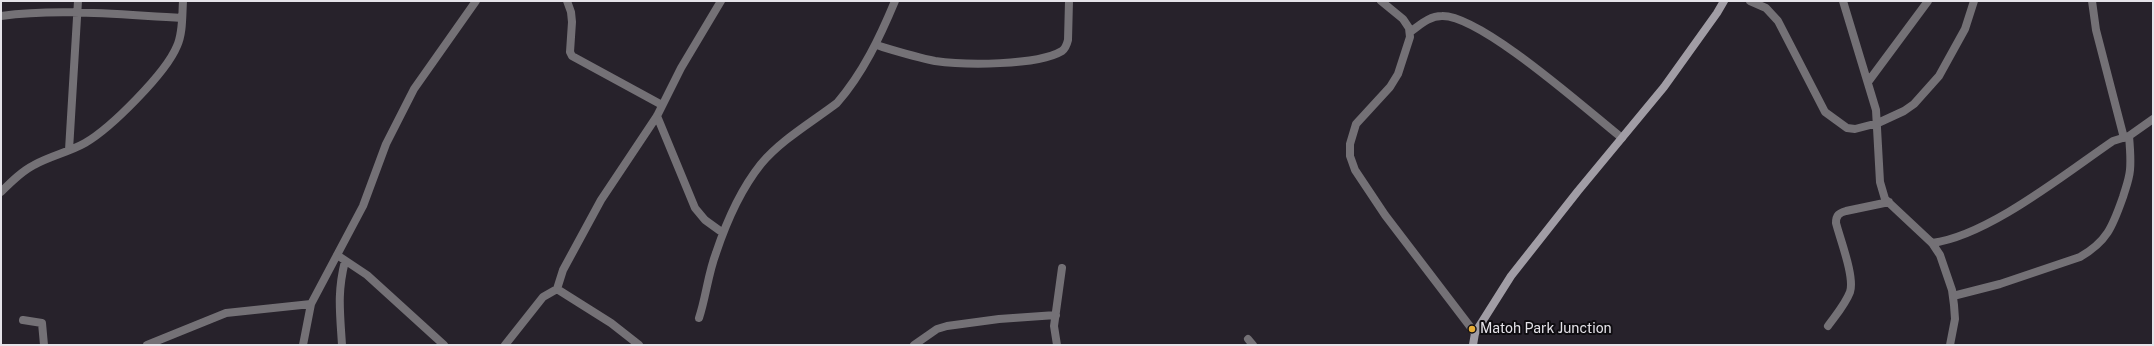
<!DOCTYPE html>
<style>
body{margin:0}
#map{position:relative;width:2154px;height:346px;overflow:hidden;background:#27222b;font-family:"Public Sans",sans-serif}
canvas{display:block}
.frame{position:absolute;inset:0;border:2px solid #e5e3e9;pointer-events:none}
</style>
<div id="map">
<canvas width="2154" height="346"></canvas>
<div class="frame"></div>
</div>
<script>
const ctx = document.querySelector('canvas').getContext('2d');
ctx.lineJoin = 'round';
function trace(path, color, width, dash) {
  ctx.strokeStyle = color;
  ctx.lineWidth = width;
  ctx.lineCap = dash ? 'butt' : 'round';
  ctx.setLineDash(dash || []);
  ctx.stroke(path);
}
function write(font, color, halo, rows, align = 'center') {
  ctx.font = font + ' "Public Sans",sans-serif';
  ctx.lineWidth = 4;
  ctx.setLineDash([]);
  ctx.textBaseline = 'middle';
  ctx.strokeStyle = halo;
  ctx.fillStyle = color;
  for (const [text, x, y, turn = 0] of rows) {
    ctx.save();
    ctx.translate(x, y);
    ctx.rotate((+turn || 0) * Math.PI / 180);
    ctx.textAlign = isNaN(turn) ? turn : align;
    if (halo) ctx.strokeText(text, 0, 0);
    ctx.fillText(text, 0, 0);
    ctx.restore();
  }
}
trace(new Path2D(`
 M567,1l4,11 1,10 -2,30 2,4 90,49
 M1381,1l22,18 6,9 1,9 -12,37 -8,13 -34,37 -6,20v12l5,14 30,45 90,118
 M1750,1l16,7 12,13 47,91 22,16 8,1 23,-6 26,-12 10,-7 25,-28 26,-47 9,-28
 M1843,1l33,109 4,72 5,17 47,44 8,12 12,35 2,15 1,14 -5,26
 M2092,1l4,29 28,108
 M1,16c60,-8 121,-1 181,2
 M1410,32c10,-7 19,-16 32,-16 39,-1 146,95 180,122
 M876,45c20,6 39,12 59,16 29,4 102,5 127,-10 4,-3 5,-7 6,-11l1,-39
 M1868,82l60,-81
 M657,116l38,92 10,12 18,13
 M69,150l9,-149
 M1,192c10,-10 21,-21 33,-27 16,-9 35,-13 51,-22 26,-15 81,-70 92,-97 6,-13 5,-30 6,-45
 M1932,243c56,-7 134,-70 181,-102l16,-5 24,-17
 M337,255l30,20 77,70
 M557,289l54,34 28,22
 M1953,296l47,-12 80,-27c28,-16 33,-32 43,-60 3,-10 6,-17 7,-27 1,-11 0,-23 -1,-34
 M699,318c7,-21 9,-44 17,-65 10,-30 25,-64 45,-89 20,-24 51,-42 76,-61 26,-30 43,-66 58,-102
 M23,320l19,3 2,22
 M1828,326c7,-10 17,-21 22,-34 5,-15 -10,-53 -14,-69 0,-8 3,-10 10,-12l43,-9
 M1248,339l5,6
 M147,345l79,-32 85,-9
 M303,345l8,-41 52,-98 23,-62 28,-55 62,-88
 M342,345c-2,-33 -5,-52 3,-84
 M505,345l38,-48 14,-8 6,-19 38,-70 56,-84 24,-48 40,-67
 M914,345l23,-16 10,-3 52,-7 57,-4
 M1057,345l-3,-19 8,-58`), '#747176', 8);
trace(new Path2D(`
 M1473,345l2,-12 36,-57 67,-85 86,-104 53,-74 7,-12`), '#a19da5', 8);
for (const [x, y, r, color] of [
 [1472,329,4,"#e6ac36"]
]) {
  const dot = new Path2D();
  dot.arc(x, y, r, 0, 2 * Math.PI);
  ctx.fillStyle = color;
  ctx.fill(dot);
  trace(dot, '#0f0d11', 1.5);
}
write('14px', '#e5e3e9', '#0f0d11', [
 ["Matoh Park Junction",1480,329]
], 'left');
</script>
